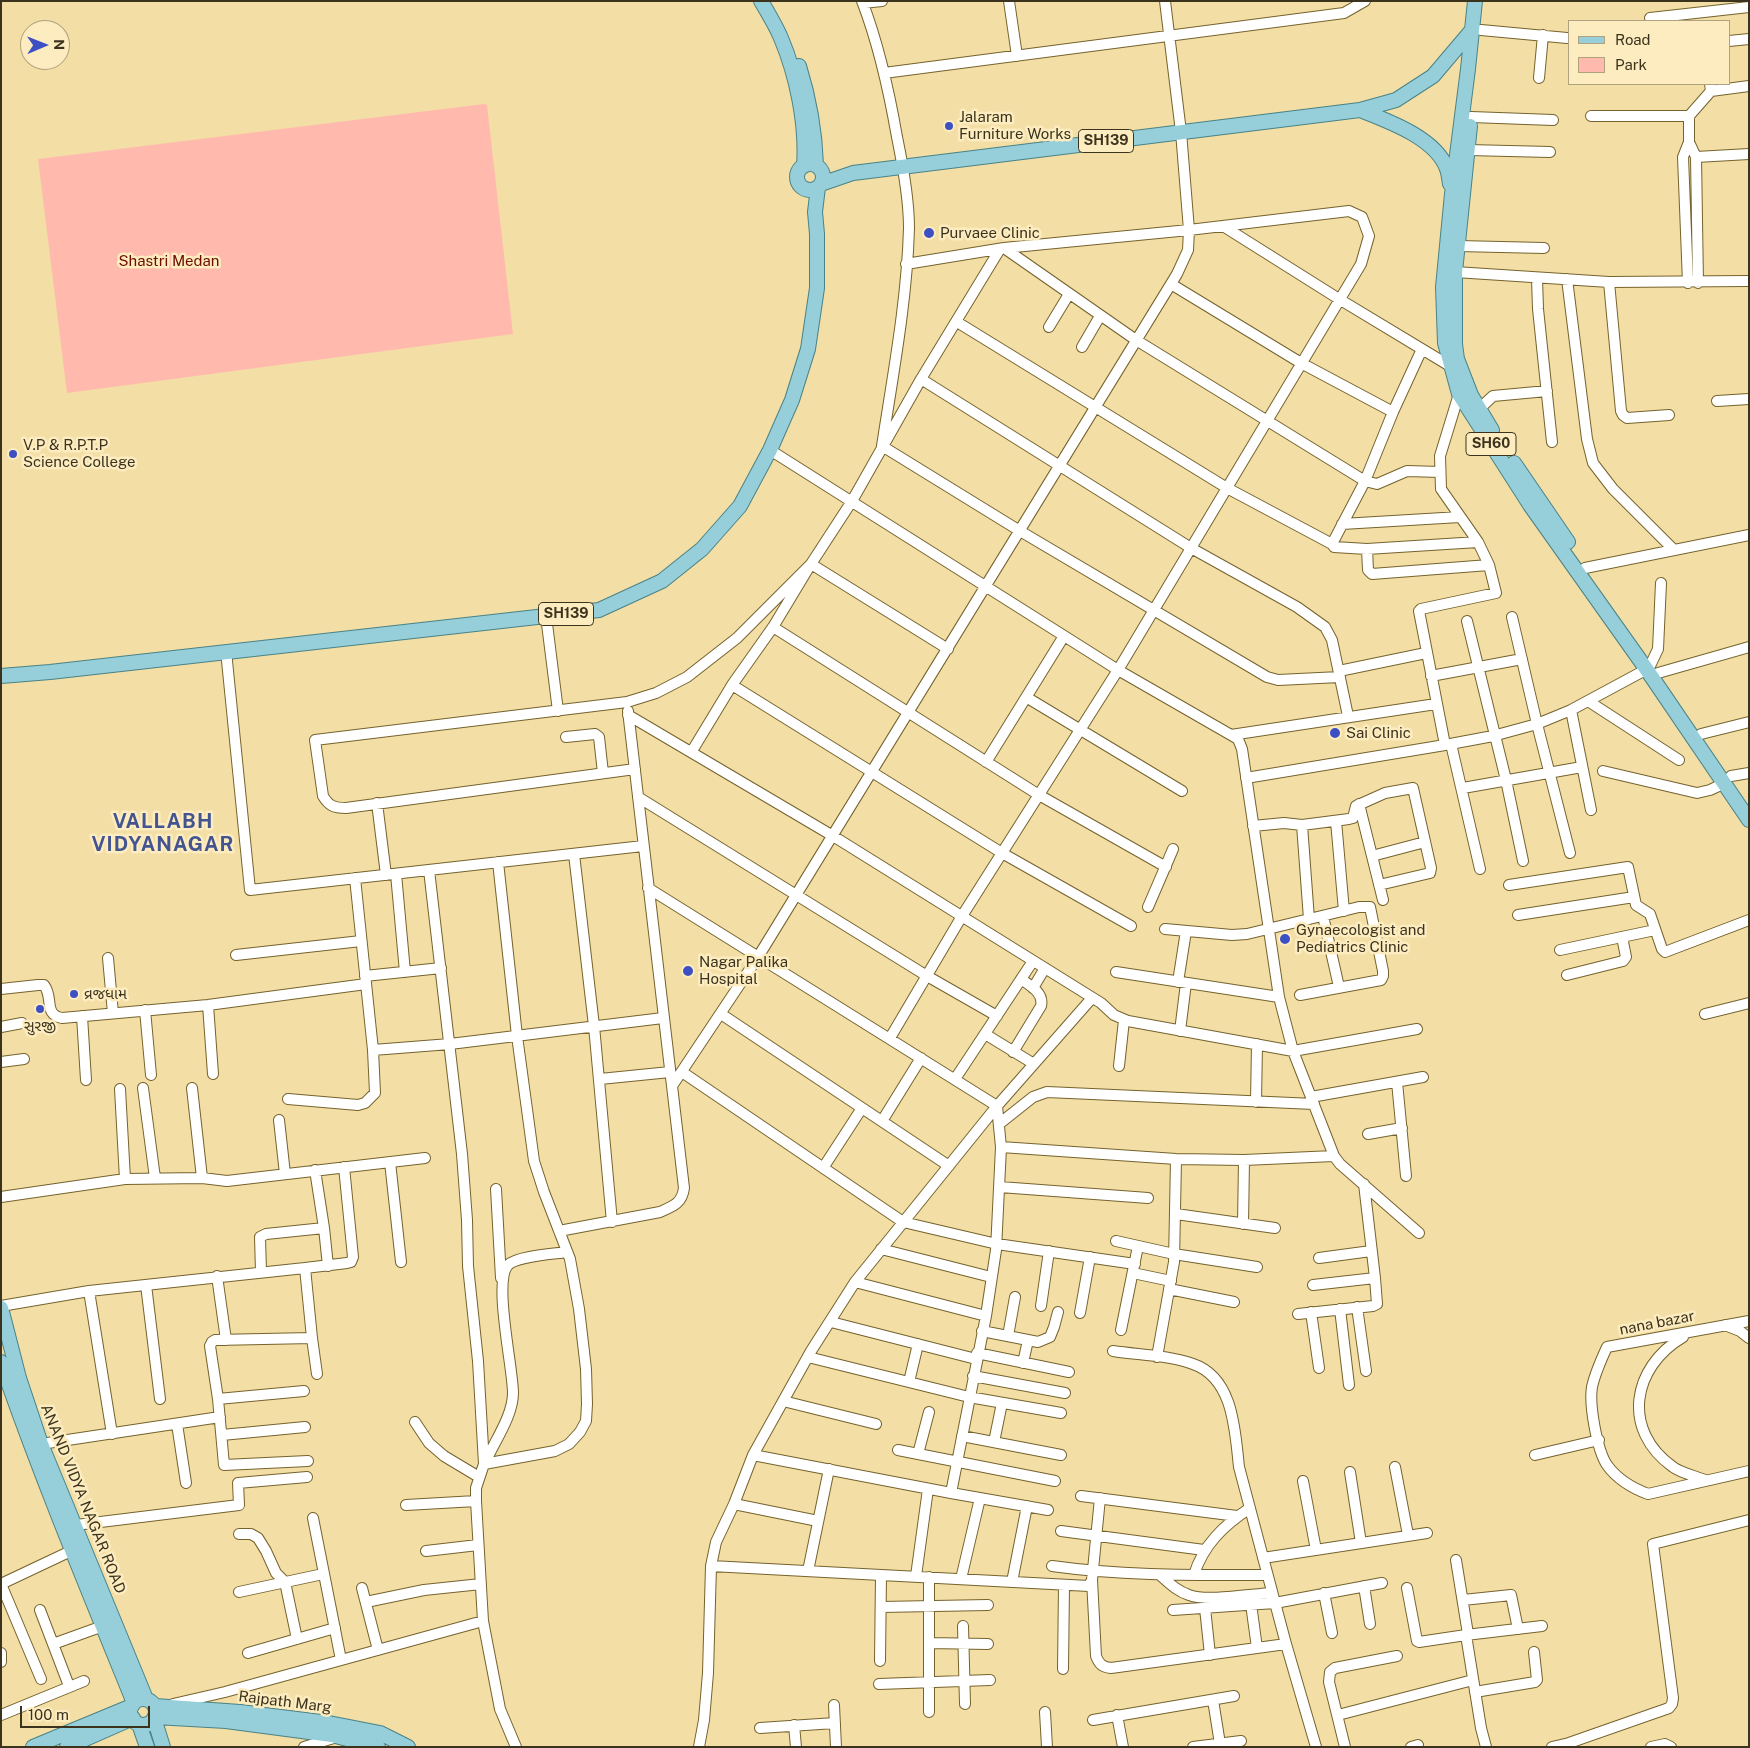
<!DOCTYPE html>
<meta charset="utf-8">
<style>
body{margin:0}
#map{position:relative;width:1750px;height:1748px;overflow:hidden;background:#f3dea6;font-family:"Public Sans",sans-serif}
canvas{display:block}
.frame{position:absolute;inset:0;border:2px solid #3b331d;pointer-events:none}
.legend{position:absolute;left:1568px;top:20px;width:162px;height:65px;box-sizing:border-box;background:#fcecbf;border:1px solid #afa27e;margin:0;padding:6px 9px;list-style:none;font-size:15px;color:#3b331d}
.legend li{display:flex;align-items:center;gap:10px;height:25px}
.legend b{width:25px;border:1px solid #afa27e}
.north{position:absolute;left:20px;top:20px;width:50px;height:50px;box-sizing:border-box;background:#fcecbf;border:1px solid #afa27e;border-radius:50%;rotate:89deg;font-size:14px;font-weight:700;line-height:20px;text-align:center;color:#3b331d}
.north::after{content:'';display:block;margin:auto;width:18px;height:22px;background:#3c50c3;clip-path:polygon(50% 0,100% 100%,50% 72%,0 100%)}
.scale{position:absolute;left:20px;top:1706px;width:130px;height:22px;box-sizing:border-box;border:2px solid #3b331d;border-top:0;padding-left:6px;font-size:15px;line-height:18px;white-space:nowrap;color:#3b331d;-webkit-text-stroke:4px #fcecbf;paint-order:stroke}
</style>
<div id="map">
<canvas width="1750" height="1748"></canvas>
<div class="frame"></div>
<ul class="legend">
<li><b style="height:6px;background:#96ced9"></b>Road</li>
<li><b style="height:14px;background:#ffbaad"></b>Park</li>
</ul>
<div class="north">N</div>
<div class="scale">100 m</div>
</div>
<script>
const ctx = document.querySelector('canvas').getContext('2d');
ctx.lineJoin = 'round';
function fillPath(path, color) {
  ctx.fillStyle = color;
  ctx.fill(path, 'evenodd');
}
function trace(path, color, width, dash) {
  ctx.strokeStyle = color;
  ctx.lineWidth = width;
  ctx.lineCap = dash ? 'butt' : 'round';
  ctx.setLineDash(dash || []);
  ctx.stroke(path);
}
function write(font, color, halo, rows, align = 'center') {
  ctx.font = font + ' "Public Sans","Noto Sans Gujarati",sans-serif';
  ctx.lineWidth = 5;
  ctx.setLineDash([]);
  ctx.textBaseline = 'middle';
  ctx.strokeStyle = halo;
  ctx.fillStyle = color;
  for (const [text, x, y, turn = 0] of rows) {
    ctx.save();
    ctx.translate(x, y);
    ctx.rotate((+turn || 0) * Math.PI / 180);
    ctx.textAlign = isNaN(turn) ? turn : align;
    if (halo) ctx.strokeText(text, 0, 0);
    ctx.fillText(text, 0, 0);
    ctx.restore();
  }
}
fillPath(new Path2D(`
 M484,104l3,1 26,229 -446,59 -29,-234z`), '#ffbaad');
const minor = new Path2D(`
 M862,1c17,44 27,90 35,136 6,29 12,62 12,91 -2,73 -16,146 -27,218l138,85 247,146 11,3 62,-3
 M1009,1l8,55
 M863,3l19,-2
 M1650,18l99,-11
 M1481,30l86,8
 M1729,41l20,-2
 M884,73l460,-60 21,-12
 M1539,78l4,-43
 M1711,91l38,-5
 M1591,116h98
 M1471,117l82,3
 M1689,142l7,15 2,126
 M1468,150l82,2
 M1696,157l53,-3
 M1223,226l116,73 111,67
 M1458,246l86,2
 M1004,248l132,92 229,141 12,3 30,-13 33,1
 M1455,272l154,10 140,-1
 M1537,278l1,31 14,133
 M1567,279l20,160 6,24 20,26 61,61
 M1609,282l12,129 2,4 4,3 42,-3
 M1688,283l-5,-126 6,-15v-26l22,-25 -1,-7
 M1171,284l130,79 92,49
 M957,322l270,166 105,56 2,3 33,2 111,-7
 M1049,327l20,-33
 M1082,347l18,-31
 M921,379l270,169 106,59 28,20 7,13 16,76
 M1717,401l32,-2
 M1479,409l14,-13 54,-5
 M770,450l348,220 120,69 4,10 37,248 14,54 41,105 6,8 79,69
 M1342,524l118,-7
 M1332,544l33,-63 28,-69 29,-63
 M1367,549l1,21 4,4 117,-9
 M1585,568l164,-33
 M546,616l12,95
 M1512,617l25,107 33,129
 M1467,621l39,159 17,81
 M773,627l266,168 127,72
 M226,651l24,239 393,-44
 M1339,671l87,-18
 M1658,673l91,-26
 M1431,676l91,-17
 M732,685l270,168 129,73
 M1026,697l156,94
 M1588,701l91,59
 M1571,710l20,100
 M628,715l205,121 268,167 13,12 14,6 165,30 124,-22
 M1701,734l48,-12
 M1231,735l205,-31
 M566,737l29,-3 4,3 4,36
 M1451,744l29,125
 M1445,745l-26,-134 2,-2 75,-16 -7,-28 -11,-23 -37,-53 -1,-33 19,-62
 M692,751l40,-66 41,-58 38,-63 41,-63 69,-122 79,-130
 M986,762l78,-126
 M635,769l-289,39c-12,0 -17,-2 -23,-12l-8,-56 312,-38 29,-9 31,-16 50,-39 74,-74 137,85
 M1603,771l94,22 13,-3 15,-7
 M1731,776l18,-3
 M1246,778l199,-33 48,-9 44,-12 34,-14 78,-42 9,-19 3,-66
 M1463,788l119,-21
 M638,797l289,179 70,40
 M377,803l9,72
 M1359,804l24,96
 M1336,821l8,90
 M1302,825l7,94
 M1253,826l31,-3 18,2 47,-6 4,-1 3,-12 29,-13 28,-5 18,80 -1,5 -51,12
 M574,854l20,172 18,196
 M1372,856l53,-14
 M498,862l19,174 17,125 10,31 26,67 9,50 7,60 1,35 -1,17 -6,11 -11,12 -14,7 -71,13 -8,24v13l7,120 17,88 16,38
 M429,870l33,284 5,66 1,46 10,95 6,103
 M396,874l9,98
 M1509,885l119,-18 8,38 14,9 12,35 3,3 84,-32
 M648,888l349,218
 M1148,907l25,-58
 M1518,915l116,-18
 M1323,916l16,71
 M1165,929l67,6 15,-1 112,-27h11l13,64v5l-2,4 -81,15
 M1560,950l95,-20
 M236,955l125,-14
 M108,958l5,55
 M1116,972l163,25
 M1567,975l56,-14 3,-4 -4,-20
 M365,976l76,-8
 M1178,982l8,-51
 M1033,988l12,-20
 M1,989l37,-4h6c10,13 -1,29 18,33l146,-13 158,-21
 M208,1005l5,69
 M145,1010l6,65
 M721,1014l228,152
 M1705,1014l44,-11
 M82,1016l4,64
 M1,1027l21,-4
 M1180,1031l6,-48
 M985,1034l49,30
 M890,1038l72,-122 156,-246 243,-406 8,-28 -7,-19 -13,-6 -160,19 -185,18 -98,16
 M373,1050l77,-6 213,-26
 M1013,1052l28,-46c3,-13 -10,-20 -20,-27
 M1,1062l23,-3
 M1119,1066l5,-46
 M682,1072l221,150 94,22 138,20
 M600,1079l70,-7
 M955,1079l78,-118
 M1397,1082l9,94
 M672,1086l86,-129 419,-683 11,-24 1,-20 -8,-98 -16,-131
 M143,1088l12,90
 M192,1088l10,90
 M120,1089l5,90
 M1311,1097l112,-20
 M288,1099l70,6 7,-2 10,-10 -2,-43 -18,-172
 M1256,1102l1,-58
 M279,1120l6,54
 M882,1121l39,-63
 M999,1124l34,-27 14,-5 267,12
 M1368,1134l34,-6
 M1001,1147l175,12 68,1 90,-4
 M390,1162l11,100
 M823,1168l39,-60
 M315,1170l9,58 4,38
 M1000,1187l148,11
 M496,1189l5,89
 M1,1197l124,-18 77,-1 25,3 198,-23
 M1176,1214l99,14
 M1243,1224l1,-64
 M559,1231l101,-19c14,-6 22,-9 24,-24l-56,-477
 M1116,1241l58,13 83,13
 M881,1249l110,28
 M1319,1258l52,-7
 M305,1268l42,-5 4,-1 2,-5 -9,-90
 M261,1272l-1,-35 6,-3 58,-6
 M1133,1273l38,8
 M217,1276l9,64
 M855,1282l131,34
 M146,1285l14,114
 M1313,1285l62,-7
 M1169,1289l65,13
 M89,1291l23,143
 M1,1306l88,-15 216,-23 7,70 5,36
 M1041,1306l8,-55
 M1357,1307l9,64
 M1340,1309l9,76
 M1311,1312l8,56
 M1080,1313l10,-56
 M1298,1314l75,-8 4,-2 -2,-26 -11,-94
 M1749,1321l-142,26c-6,13 -12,26 -15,40 -3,18 5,63 15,78 10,14 25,23 41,29l101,-23
 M831,1322l145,37
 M1725,1325l15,6 9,7
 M1121,1330l17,-84
 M982,1331l56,11 12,-5 4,-10 4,-15
 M1008,1336l7,-39
 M1683,1337c-51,30 -62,93 -10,130 8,6 22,9 32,13
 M1113,1351c26,4 55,4 80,13 41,14 42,68 46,103l47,177 30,103
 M977,1353l92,19
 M808,1357l161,40 92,16
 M1157,1357l17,-95 2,-103
 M1023,1363l5,-23
 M973,1376l92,17
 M909,1382l9,-38
 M218,1399l86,-8
 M783,1401l93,23
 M415,1422l14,21 15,13 35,21
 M177,1424l9,59
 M222,1435l83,-8
 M962,1436l99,19
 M994,1442l8,-39
 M41,1444l179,-27
 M898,1450l157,31
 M918,1454l11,-42
 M753,1455l198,38 97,17
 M1535,1455l64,-15
 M308,1461l-84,4 -6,-66 -8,-53 2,-4 3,-2 97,-2
 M485,1463c9,-21 28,-47 28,-70 0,-25 -20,-112 -5,-128 9,-9 46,-11 59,-13
 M1395,1467l13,68
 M1350,1472l11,71
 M1303,1481l13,69
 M951,1493l35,-177 10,-66 5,-103 -4,-41
 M1081,1496l156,20
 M734,1504l84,17
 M406,1505l70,-4
 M313,1518l28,142
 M76,1525l163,-20 -1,-22 69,-6
 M1061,1531l143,19
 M239,1534h12l7,4 8,13 10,22 9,9 12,57
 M426,1551l52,-6
 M1263,1558l164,-25
 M1456,1560l12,74
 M711,1566l378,20 3,-6 8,-82
 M1052,1566c71,10 143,9 215,9
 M808,1571l21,-102
 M1160,1575c9,8 17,16 29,20 17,7 63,-1 83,-2
 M1194,1575c9,-30 30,-50 56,-67
 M916,1576l12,-87
 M929,1577v135
 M961,1579l19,-81
 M1092,1580l4,76c3,8 6,11 15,12l175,-24
 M1012,1582l15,-76
 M1364,1586l6,38
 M362,1588l16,62
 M1407,1588l10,53 2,1 47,-7
 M239,1592l84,-18
 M1324,1593l8,40
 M1463,1600l48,-5 7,34
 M366,1602l58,-12 57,-6
 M1251,1604l6,44
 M881,1607l107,-2
 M1205,1608l5,47
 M40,1610l29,76
 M1173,1610l102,-7 107,-20
 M963,1626l2,78
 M929,1643l59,1
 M53,1644l50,-18
 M1,1653v9
 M248,1653l87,-25
 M880,1661l1,-86
 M1063,1669l1,-84
 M41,1679l-40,-95 72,-34
 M879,1684l111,-4
 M1475,1692l60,-10 2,-2 -3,-28
 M1213,1700l7,44
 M173,1704l52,-12 258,-71
 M834,1705l2,42
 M1045,1712l2,35
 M1,1715l83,-34
 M1117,1715l6,32
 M1338,1715l135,-35
 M1093,1720l141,-24
 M794,1725l2,22
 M760,1728l75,-5
 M304,1747l33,-10
 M699,1747l5,-27 4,-47 3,-107 5,-24 18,-38 19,-49 58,-104 44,-69 142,-176 95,-108
 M1193,1747l48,-6
 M1345,1747l-16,-65 1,-10 5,-4 62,-12
 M1411,1747l7,-2
 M1486,1747l-5,-19 -15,-93 76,-9
 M1552,1747l17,-4 100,-35 3,-4 1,-6 -20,-154 96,-24
 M1651,1747l14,-3 6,3`);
const major = new Path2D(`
 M761,1c7,12 15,25 20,37 16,38 26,87 23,128
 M1475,1l-7,68 -16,125 -9,93 2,56 14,51 71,111 117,165 102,150
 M799,66c10,32 16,65 17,99
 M1360,110c28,11 76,28 87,59 2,5 2,10 3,15
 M1470,126l-15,146v72l2,15 14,36 21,35
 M797 177a13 13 0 1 1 26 0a13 13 0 1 1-26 0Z
 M821,184l32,-11 507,-63 36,-10 37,-24 39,-46
 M1514,463l54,79
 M1,676l49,-4 549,-62 63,-29 40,-32 38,-43 30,-56 22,-50 16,-51 9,-61v-54l-2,-22 3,-25
 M1,1308l18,70 22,66 105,255
 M1,1362c40,115 87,228 133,341
 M130 1712a13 13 0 1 1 26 0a13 13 0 1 1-26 0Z
 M155,1706l85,6 89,11 51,10 28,14
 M155,1717l71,4 106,14 46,12
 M154,1718l9,29
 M139,1724l8,23
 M33,1747l99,-41
 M67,1747l66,-29`);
trace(minor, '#75632d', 12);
trace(major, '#498386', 16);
trace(minor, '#fff', 10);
trace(major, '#96ced9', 14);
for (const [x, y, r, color] of [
 [949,126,5,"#3c50c3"],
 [929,233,6,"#3c50c3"],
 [13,454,5,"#3c50c3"],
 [1335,733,6,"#3c50c3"],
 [1285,939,6,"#3c50c3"],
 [688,971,6,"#3c50c3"],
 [74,994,5,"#3c50c3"],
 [40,1009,5,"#3c50c3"]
]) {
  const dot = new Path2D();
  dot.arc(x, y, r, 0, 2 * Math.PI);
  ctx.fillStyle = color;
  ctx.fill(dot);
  trace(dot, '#fcecbf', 2);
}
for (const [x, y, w] of [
 [1106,141,55],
 [1491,444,50],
 [566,614,55]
]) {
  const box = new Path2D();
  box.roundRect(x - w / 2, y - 11.5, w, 23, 4);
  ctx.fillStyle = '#fcecbf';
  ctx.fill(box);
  trace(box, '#3b331d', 1);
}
write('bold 14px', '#3b331d', null, [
 ["SH139",1106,141],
 ["SH60",1491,444],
 ["SH139",566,614]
]);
write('15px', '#3b331d', '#fcecbf', [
 ["Jalaram",959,117],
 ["Furniture Works",959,134],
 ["Purvaee Clinic",940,233],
 ["V.P & R.P.T.P",23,445],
 ["Science College",23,462],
 ["Sai Clinic",1346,733],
 ["Gynaecologist and",1296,930],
 ["Pediatrics Clinic",1296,947],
 ["Nagar Palika",699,962],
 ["Hospital",699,979],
 ["વ્રજધામ",84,994],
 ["સુરજી",40,1026,"center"]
], 'left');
write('15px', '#6e0b02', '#fcecbf', [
 ["Shastri Medan",169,261]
]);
write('15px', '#3b331d', '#fcecbf', [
 ["nana bazar",1657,1323,-11],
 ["ANAND VIDYA NAGAR ROAD",83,1499,68],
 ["Rajpath Marg",285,1702,7]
]);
ctx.letterSpacing = '1px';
write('bold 20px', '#435490', '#fcecbf', [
 ["VALLABH",163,822],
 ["VIDYANAGAR",163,845]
]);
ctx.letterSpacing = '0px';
</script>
